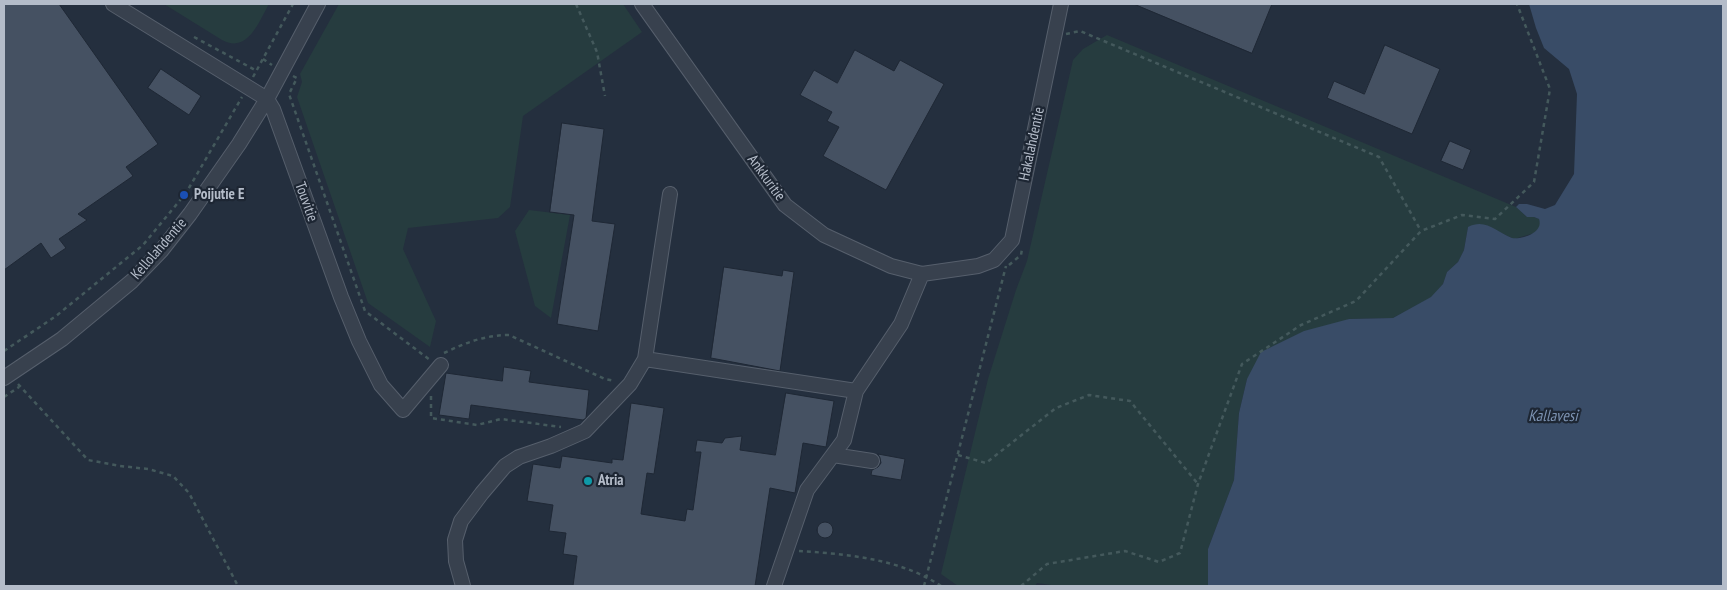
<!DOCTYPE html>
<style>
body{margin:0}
#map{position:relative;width:1727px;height:590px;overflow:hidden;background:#242f3e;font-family:"PT Sans Narrow",sans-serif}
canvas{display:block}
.frame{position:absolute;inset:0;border:5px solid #b4bcc9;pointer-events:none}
</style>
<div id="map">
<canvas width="1727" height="590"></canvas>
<div class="frame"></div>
</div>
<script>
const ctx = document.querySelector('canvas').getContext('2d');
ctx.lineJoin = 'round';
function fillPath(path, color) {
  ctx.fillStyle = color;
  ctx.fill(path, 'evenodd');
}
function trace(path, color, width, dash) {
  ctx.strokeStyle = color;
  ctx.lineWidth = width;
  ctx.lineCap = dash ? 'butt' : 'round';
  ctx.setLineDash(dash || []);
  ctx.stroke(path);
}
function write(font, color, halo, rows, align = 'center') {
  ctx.font = font + ' "PT Sans Narrow",sans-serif';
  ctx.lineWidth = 4.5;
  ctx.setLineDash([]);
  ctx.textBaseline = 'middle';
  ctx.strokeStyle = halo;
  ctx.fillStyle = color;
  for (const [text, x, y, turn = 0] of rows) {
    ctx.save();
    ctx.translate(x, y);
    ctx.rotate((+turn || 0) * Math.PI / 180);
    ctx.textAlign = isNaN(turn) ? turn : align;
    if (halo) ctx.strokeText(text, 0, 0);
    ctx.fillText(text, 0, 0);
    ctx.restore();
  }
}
fillPath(new Path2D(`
 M164,4h105c-10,17 -21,50 -47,36z
 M339,4h284l19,28 -119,84 -13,91 -12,11 -90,10 -5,21 33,72 -6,26 -62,-44 -71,-206 5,-15 -2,-8z
 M1107,35l409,172 11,10h7l5,2 2,4 -2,5 -5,5 -20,6 -30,-14 -16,2 -4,23 -6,12 -11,10 -4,12 -11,13 -39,21 -44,1 -102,60 -8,34 -5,67 -26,69v37h-150l-21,-3 -2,3h-77l-17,-12 47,-195 28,-89 11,-29 46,-201 10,-11z
 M529,210l41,5 -19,103 -16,-12 -20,-75z`), '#263c3f');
fillPath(new Path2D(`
 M1529,4h194v582h-515v-37l26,-69 5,-67 8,-34 14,-27 43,-21 45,-12 44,-1 38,-21 12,-13 4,-12 11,-10 6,-12 4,-23c18,-9 28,5 44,11 9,2 32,-5 27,-19l-5,-2h-7l-11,-10 3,-3h8l18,5 10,-4 19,-31 3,-80 -8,-25 -25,-21 -8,-20z`), '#394c67');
const building = new Path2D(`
 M4,4h55l99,140 -32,23 7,9 -55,38 9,6 -28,19 7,9 -15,10 -10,-15 -37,27z
 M1134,4h138l-20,49z
 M1385,45l55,24 -28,65 -85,-36 7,-17 30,13z
 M855,50l39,21 6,-11 44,24 -58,106 -63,-34 16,-29 -12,-6 5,-9 -32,-17 14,-25 23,13z
 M161,69l40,27 -12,19 -41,-27z
 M562,123l42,6 -12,92 23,3 -17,107 -41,-7 17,-109 -24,-3z
 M1450,141l21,9 -8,20 -22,-9z
 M724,267l58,9 1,-6 11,2 -14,99 -69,-13z
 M504,367l27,4 -2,11 60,8 -3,28 -3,2 -112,-15 -2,14 -30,-4 7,-42 56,8z
 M786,393l48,8 -8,46 -23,-4 -8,50 -25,-5 -15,98h-182l4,-30 -14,-2 3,-21 -17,-2 4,-26 -26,-4 6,-37 27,4 2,-12 50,7v-4l11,1 8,-57 33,5 -10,66 -7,-1 -6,41 44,7 2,-12 6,1 8,-58h-6l2,-12 25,3 3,-5 17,-2 -2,14 35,5z
 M878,454l27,5 -4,21 -30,-5 1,-5 6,-3 3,-4 -1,-5z
 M817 530a8 8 0 1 1 16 0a8 8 0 1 1-16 0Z`);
fillPath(building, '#455162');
trace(building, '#1f2835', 1);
const minor = new Path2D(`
 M113,4l154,95 6,10 68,188 18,44 22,44 22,25 38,-45
 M642,4l143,201 39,30 67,31 31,8 56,-8 16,-6 18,-20 49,-236
 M645,359l211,32 45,-67 21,-50
 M4,378l58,-39 70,-58 29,-30 29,-37 49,-70 28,-45 51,-95
 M833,455l39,6
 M463,586l-7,-25 -1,-21 6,-19 21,-28 23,-27 14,-9 32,-11 34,-15 45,-47 15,-25 25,-165
 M774,586l33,-96 37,-50 12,-49`);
trace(minor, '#565f6c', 16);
trace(new Path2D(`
 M576,4l21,48 8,44
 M1066,34l14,-3 299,126 42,74
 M194,37l63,34
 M263,59l9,6
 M293,76l4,2 -8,16 76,217 65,49
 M253,77l40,-73
 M1009,265l12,-10 1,-6
 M4,351l52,-35 87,-71 43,-52 56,-96
 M444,353c21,-10 41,-18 65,-18l96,44 10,2
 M18,384l70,76 32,6 28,3 25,7 16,17 49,93
 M431,396v22l46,7 24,-6 60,8
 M4,397l15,-10
 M958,455l28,8 70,-55 33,-13 41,6 68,83
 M799,551c48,3 102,8 142,35
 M924,586l82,-320
 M1021,586l26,-22 78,-13 34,11 21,-9 18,-69 44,-120 59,-39 55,-24 65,-70 41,-16 33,4 39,-37 16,-93 -33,-85`), '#44595c', 2.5, [4, 4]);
trace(minor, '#38414e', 14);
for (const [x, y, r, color] of [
 [184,195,5,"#1a4fb4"],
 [588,481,5,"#0f9aa8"]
]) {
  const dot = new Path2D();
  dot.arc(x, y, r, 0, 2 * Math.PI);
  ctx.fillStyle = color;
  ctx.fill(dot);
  trace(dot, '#1d2633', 2);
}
write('15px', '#b4bcc9', '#1d2633', [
 ["Hakalahdentie",1032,144,-78],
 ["Ankkuritie",766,178,54],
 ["Touvitie",306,202,70],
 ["Kellolahdentie",159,249,-49]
]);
write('bold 15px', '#b4bcc9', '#1d2633', [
 ["Poijutie E",194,195],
 ["Atria",598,481]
], 'left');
write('italic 16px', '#7c92b1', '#1d2633', [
 ["Kallavesi",1553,416]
]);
</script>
